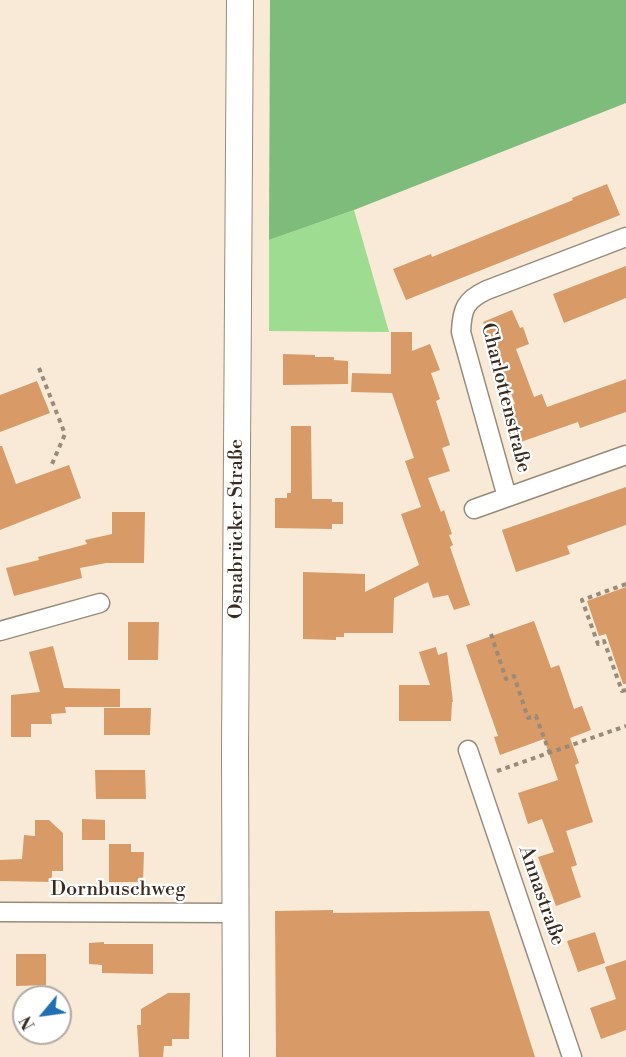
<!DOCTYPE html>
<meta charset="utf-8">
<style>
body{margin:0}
#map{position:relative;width:626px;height:1057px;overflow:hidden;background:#f8ead7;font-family:"Libre Bodoni",serif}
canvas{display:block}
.north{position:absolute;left:12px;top:985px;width:60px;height:60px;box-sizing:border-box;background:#fff;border:2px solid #b1aaa5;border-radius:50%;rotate:241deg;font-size:16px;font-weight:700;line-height:24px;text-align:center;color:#3b2a1e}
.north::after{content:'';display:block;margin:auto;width:21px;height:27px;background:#1f6fb2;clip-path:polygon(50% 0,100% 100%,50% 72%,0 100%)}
</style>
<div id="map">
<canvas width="626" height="1057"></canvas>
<div class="north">N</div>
</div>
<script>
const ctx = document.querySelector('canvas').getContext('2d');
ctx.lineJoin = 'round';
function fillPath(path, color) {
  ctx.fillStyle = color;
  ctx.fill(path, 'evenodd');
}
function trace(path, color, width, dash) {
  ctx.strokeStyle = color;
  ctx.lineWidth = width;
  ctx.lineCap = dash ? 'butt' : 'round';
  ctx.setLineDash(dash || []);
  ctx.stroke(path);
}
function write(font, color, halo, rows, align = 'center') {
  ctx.font = font + ' "Libre Bodoni",serif';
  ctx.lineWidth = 4.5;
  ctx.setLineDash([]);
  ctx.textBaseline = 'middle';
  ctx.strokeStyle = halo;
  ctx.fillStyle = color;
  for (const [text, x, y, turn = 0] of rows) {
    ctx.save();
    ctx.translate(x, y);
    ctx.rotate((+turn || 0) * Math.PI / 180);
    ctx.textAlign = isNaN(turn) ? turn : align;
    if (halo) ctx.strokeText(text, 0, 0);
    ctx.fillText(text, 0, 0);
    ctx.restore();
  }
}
fillPath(new Path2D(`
 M354,210l35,122 -120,-1v-91z`), '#9ddc91');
fillPath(new Path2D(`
 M270,0h356v103l-272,107 -85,30z`), '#7ebc7b');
fillPath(new Path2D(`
 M607,184l13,31 -214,85 -13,-31 38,-15 1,3 141,-57 -1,-2z
 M626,266v32l-62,25 -11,-29z
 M512,310l8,18 3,-1 6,17 -13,5 18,48 8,-3 5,13 79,-28v33l-46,16 -2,-6 -63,22 -10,-37 10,-3 -19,-51 -4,2 -9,-23 4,-1 -4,-9z
 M391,332h21v19l18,-7 10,26 -9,3 9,26 -4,2 14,44 -8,3 8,23 -22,7 13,34 3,-2 8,24 -3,1 4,10 -3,2 20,58 -16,5 -6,-15 -15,3 -5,-16 -34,16 -1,35h-49v4h-8v3l-33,-1v-67l62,2v18l54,-27 -18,-51 20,-7 -16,-46 9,-3 -22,-65 -41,-1 1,-19 39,1z
 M283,354l32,1v2h19v3l14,1v23l-65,1z
 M37,381l13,32 -50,19v-37z
 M291,426h20l1,73h20v3h11v22h-11v5l-57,-1v-30h12v-5h4z
 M0,446h2l14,38 53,-19 12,33 -81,32z
 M626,487v38l-59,21 3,8 -54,18 -14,-42z
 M112,512h33l-1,51h-38l-26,5 2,10 -68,18 -8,-28 33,-8 -1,-3 49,-13 -2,-4 27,-6z
 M626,587v97h-3l-17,-50 -7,2 -12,-35z
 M534,621l17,47 8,-3 15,44 8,-3 9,24 -21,8 9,25 -4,2 18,57 -27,9 11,34 -6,2 10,30 -25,9 -18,-49 16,-5 -12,-33 -14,5 -10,-31 40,-13 -14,-41 -44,16 -6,-18 4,-1 -32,-91z
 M128,622h31l-1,38h-30z
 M53,646l11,42 56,1v18h-55l1,6 -15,1 1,10h-21v13h-20v-42l29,-3 -11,-40z
 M436,647l2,8 9,-3 6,50h-1l-1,19h-52v-36h31l-11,-33z
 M104,708h47l-1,27h-46z
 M95,770h50l1,29h-50z
 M82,819l23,1v20h-23z
 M35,820h14l14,13v38h-11v11l-52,-1v-21l22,-1 2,-24 11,1z
 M109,844h22v8h13l-1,30h-34z
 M333,910v3l156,-2 46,146h-259l-1,-146z
 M595,932l10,31 -27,9 -11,-31z
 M104,942v2h49v30l-51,-1v-8l-13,-1v-21z
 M16,954h30v31l-30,1z
 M626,960v70l-25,9 -11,-31 26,-9 -11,-32z
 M168,993h22l-1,46h-17v7h-8l-1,11h-24l-2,-32h4v-16z`), '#d89a67');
const street = new Path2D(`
 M507,497l-46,-165c1,-23 4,-32 26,-42l139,-53
 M474,509l152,-54
 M0,631l100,-28
 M468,750l104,307
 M0,912l237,1`);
const secondary = new Path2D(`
 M236,1057l-1,-306 5,-751`);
trace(street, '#9a8a7a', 21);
trace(secondary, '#9a8a7a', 28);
trace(new Path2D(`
 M39,368l26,66 -13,30
 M626,584l-44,16 16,44 6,-3 18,50 4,-1
 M491,634l15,45 8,-3 14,42 8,-2 14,38
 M497,771l129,-45`), '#9a8a7a', 4, [4.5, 4.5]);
trace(street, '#fff', 18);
trace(secondary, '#fff', 26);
write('20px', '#3b2a1e', '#fff', [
 ["Charlottenstraße",505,398,76],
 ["Osnabrücker Straße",237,529,-90],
 ["Dornbuschweg",118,890],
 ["Annastraße",541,896,71]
]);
</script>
